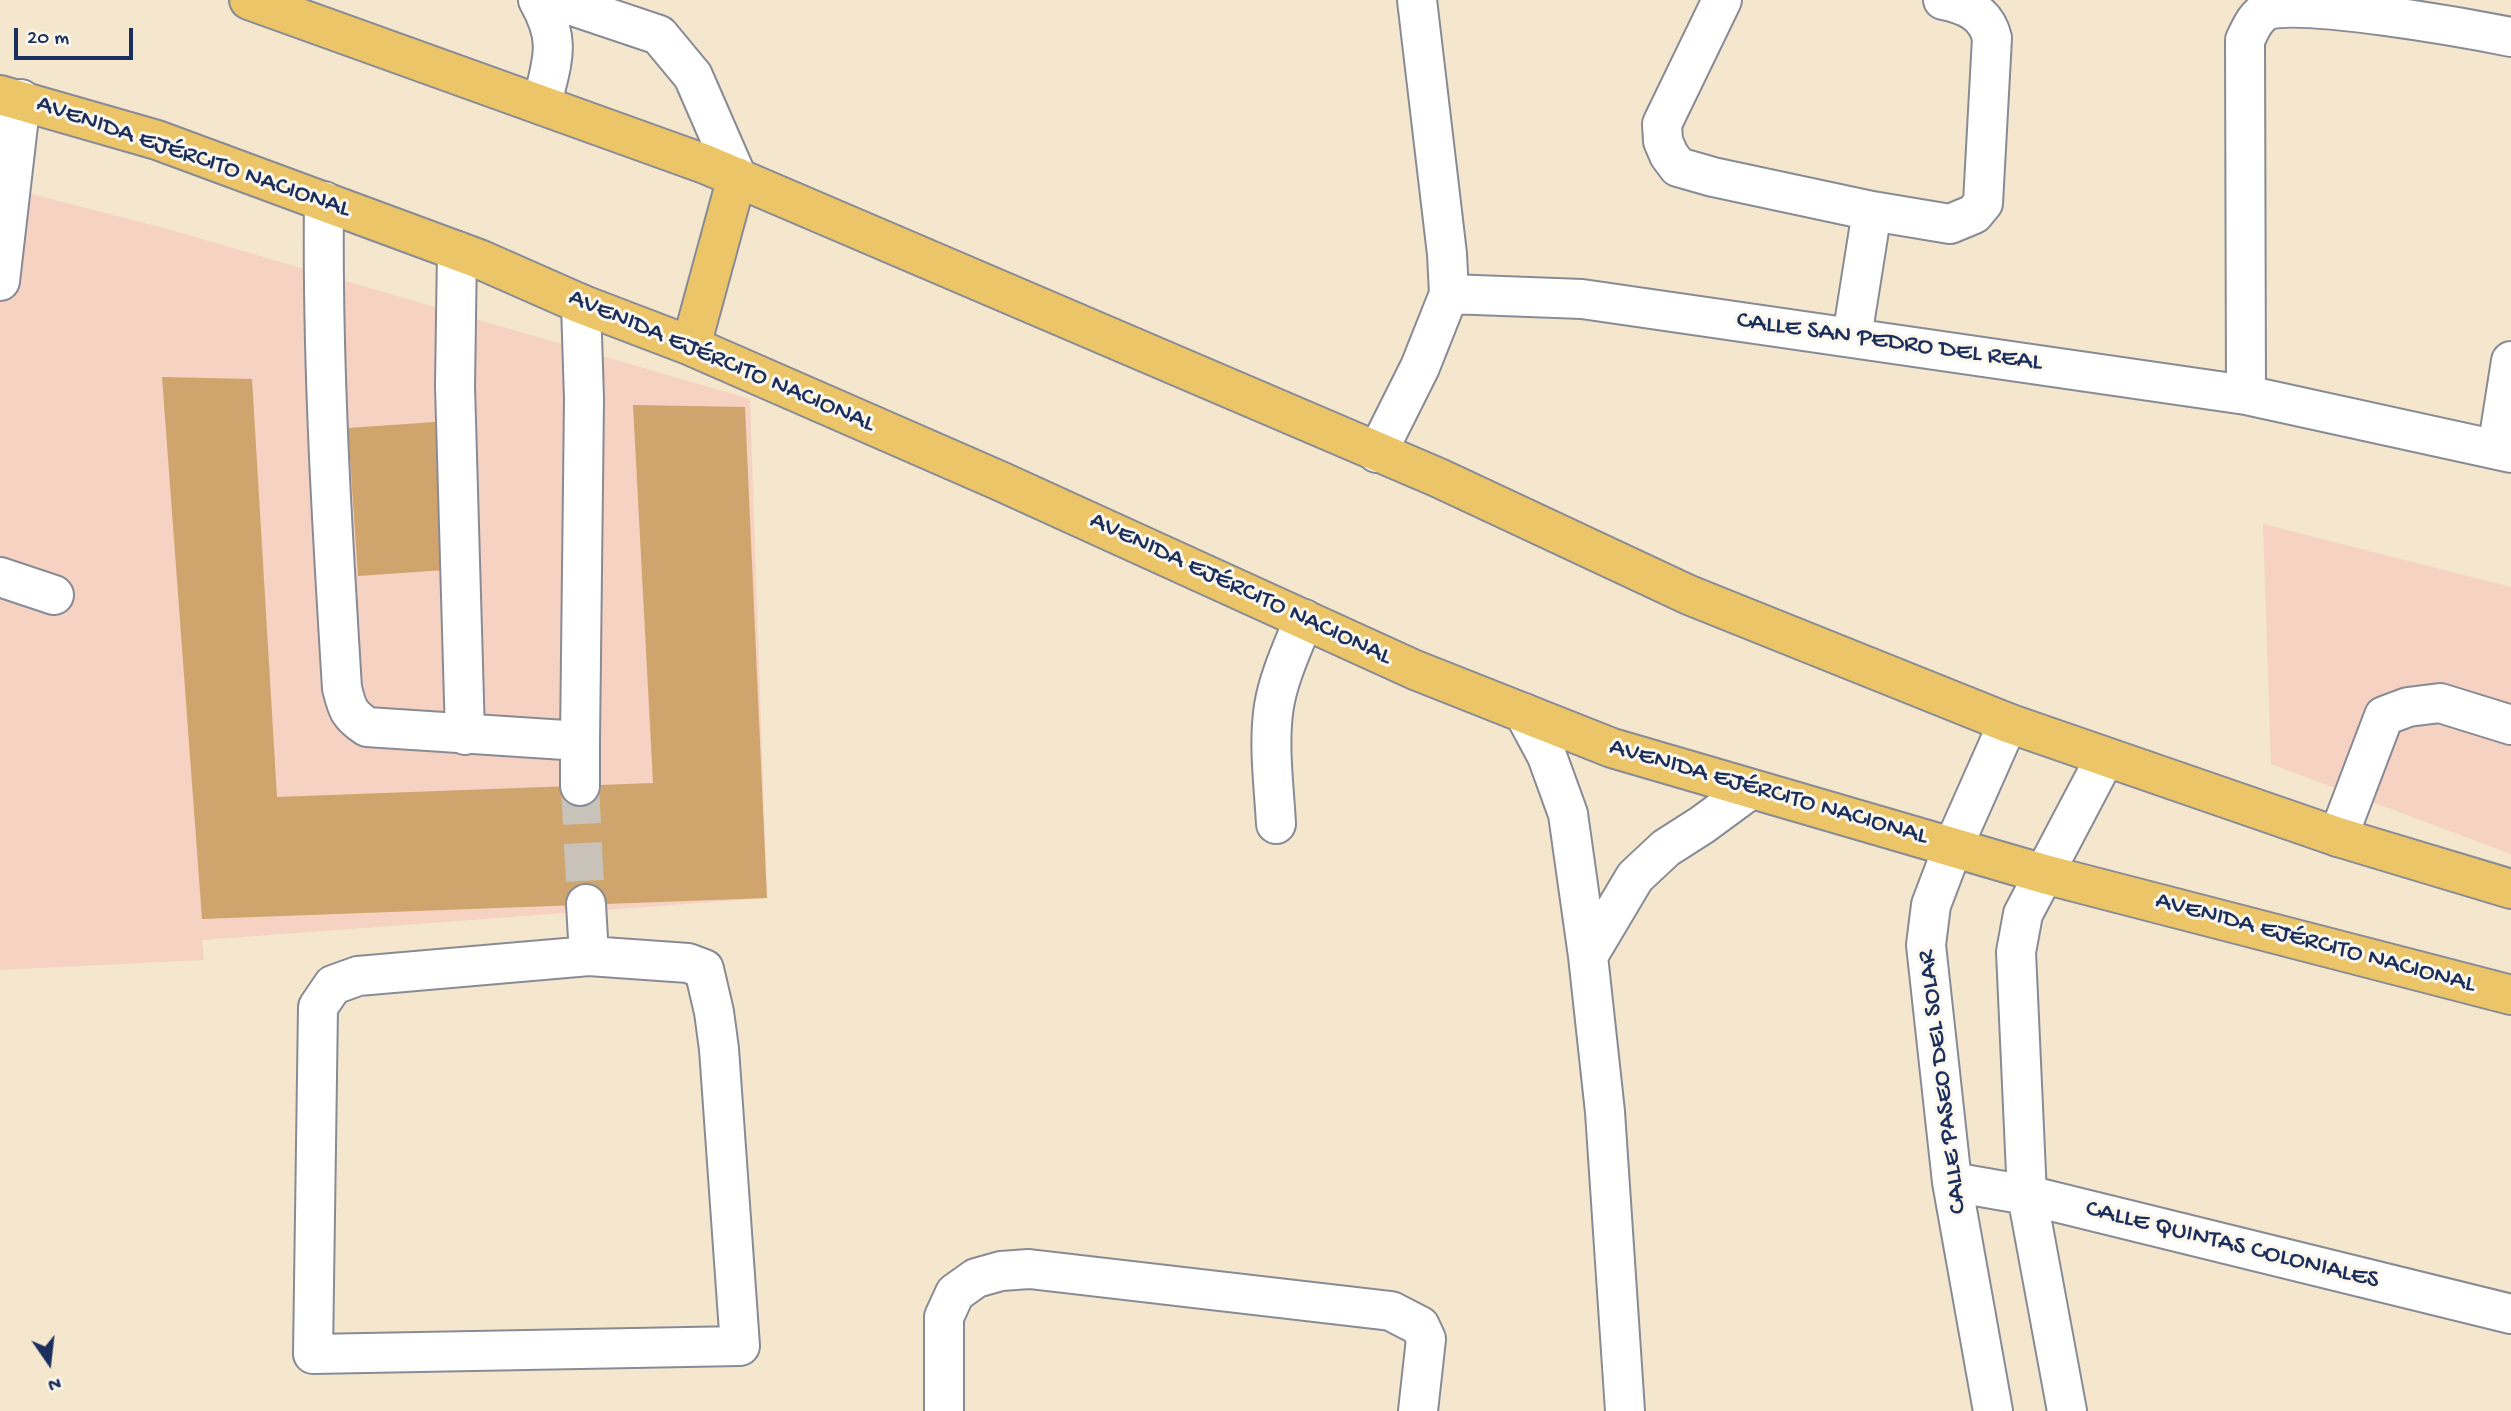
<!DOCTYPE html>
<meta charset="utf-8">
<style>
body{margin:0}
#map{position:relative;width:2511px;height:1411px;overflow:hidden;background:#f4e7ce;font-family:"Gochi Hand",sans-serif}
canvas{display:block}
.north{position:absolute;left:14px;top:1327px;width:70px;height:70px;-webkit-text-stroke:5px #fbf7ec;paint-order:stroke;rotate:166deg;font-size:19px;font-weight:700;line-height:28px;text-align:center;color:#1b2f5e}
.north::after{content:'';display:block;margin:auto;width:24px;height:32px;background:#1b2f5e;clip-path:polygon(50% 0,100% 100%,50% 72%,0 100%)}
.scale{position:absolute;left:14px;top:28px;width:119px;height:32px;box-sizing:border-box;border:4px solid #1b2f5e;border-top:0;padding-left:9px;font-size:21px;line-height:24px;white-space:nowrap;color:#1b2f5e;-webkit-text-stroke:5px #fbf7ec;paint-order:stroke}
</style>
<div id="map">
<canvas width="2511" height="1411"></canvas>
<div class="north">N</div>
<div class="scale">20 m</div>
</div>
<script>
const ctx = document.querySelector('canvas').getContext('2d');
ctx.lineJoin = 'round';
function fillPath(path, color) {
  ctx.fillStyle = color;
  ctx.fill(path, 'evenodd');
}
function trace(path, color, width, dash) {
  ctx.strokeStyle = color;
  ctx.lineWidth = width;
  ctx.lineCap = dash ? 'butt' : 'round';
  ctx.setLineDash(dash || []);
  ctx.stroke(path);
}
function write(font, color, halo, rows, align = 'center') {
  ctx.font = font + ' "Gochi Hand",sans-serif';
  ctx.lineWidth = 6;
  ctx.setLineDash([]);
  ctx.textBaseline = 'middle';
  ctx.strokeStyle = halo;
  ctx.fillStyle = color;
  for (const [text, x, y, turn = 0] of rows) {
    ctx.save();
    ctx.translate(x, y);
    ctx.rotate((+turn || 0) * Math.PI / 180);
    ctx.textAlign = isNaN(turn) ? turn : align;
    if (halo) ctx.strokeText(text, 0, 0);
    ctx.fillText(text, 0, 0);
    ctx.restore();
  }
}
fillPath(new Path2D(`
 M0,186l164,42 586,171 17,499 -565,42 2,20 -204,10z
 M2263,524l248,63v267l-240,-90z`), '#f5d2c2');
fillPath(new Path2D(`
 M162,377l90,2 25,418 376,-14 -20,-378 112,2 22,491 -565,21z
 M435,422l10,148 -87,6 -10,-148z`), '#cfa56d');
trace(new Path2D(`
 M580,786l6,118`), '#c9c2b8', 38, [38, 19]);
const minor = new Path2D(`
 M538,0c24,42 14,60 4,104
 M555,0l104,35 34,41 44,101
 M1417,0l30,254 2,40
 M1722,0l-60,124 1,17 6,14 9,12 35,10 159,34 78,13 24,-10 9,-11 9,-165c-6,-25 -25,-33 -49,-38
 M324,201c-2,163 8,325 18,487 5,21 7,27 25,39l213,14 4,-342 -3,-95
 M457,251l-2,135 10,349
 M0,281l21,-182
 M1852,337l20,-126
 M2246,395l-1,-355c6,-12 10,-23 22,-30 40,-10 194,17 244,27
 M2497,450l14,-89
 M1377,453l43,-86 29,-73 133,5 664,96 265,58
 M0,577l54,18
 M1524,713l23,43 21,58 20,142 17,156 20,299
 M580,786v-45
 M1276,824c-2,-38 -8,-80 -2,-118 5,-30 19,-59 30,-87
 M2338,837l46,-121 24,-9 32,-4 71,22
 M586,904l3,52
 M589,956l99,7 16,6 10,43 5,37 21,297 -427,8 5,-347 15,-22 25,-9z
 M1588,956l47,-79 31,-29 36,-23 49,-36
 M1952,1182l75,13 484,119
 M944,1411v-94l11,-24 21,-15 25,-7 28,-2 362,42 29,15 6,13 -8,72
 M1993,1411l-41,-229 -26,-237 5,-40 22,-58 55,-124
 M2067,1411l-40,-216 -11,-243 7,-38 82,-156`);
const major = new Path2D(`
 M249,0l456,164 734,314 250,117 319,128 330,114 173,52
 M0,95l157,45 322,119 102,45 110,42 309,135 415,189 197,78 432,126 467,121
 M691,346l46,-169`);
trace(minor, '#888b96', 42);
trace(major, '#888b96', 42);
trace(minor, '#fff', 38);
trace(major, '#ecc569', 38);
write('26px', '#1b2f5e', '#fbf7ec', [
 ["AVENIDA EJÉRCITO NACIONAL",193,158,19],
 ["CALLE SAN PEDRO DEL REAL",1889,343,8],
 ["AVENIDA EJÉRCITO NACIONAL",721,362,23],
 ["AVENIDA EJÉRCITO NACIONAL",1240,590,25],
 ["AVENIDA EJÉRCITO NACIONAL",1768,793,16],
 ["AVENIDA EJÉRCITO NACIONAL",2315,944,15],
 ["CALLE PASEO DEL SOLAR",1944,1082,-97],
 ["CALLE QUINTAS COLONIALES",2232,1246,14]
]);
</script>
